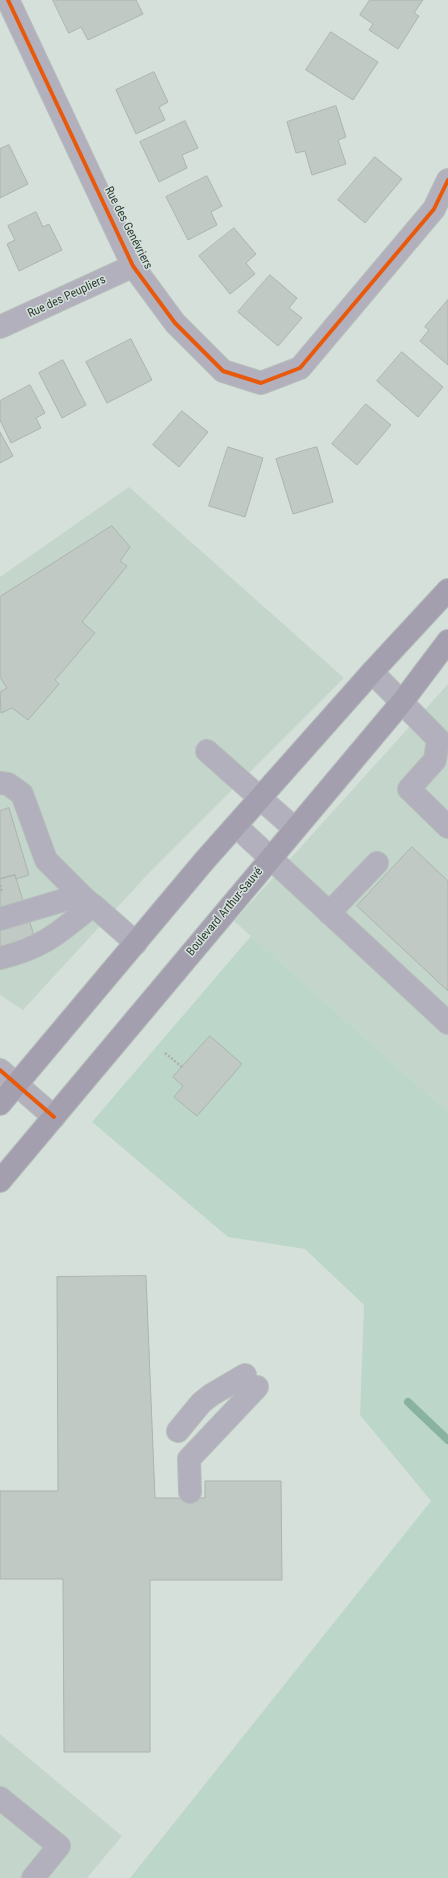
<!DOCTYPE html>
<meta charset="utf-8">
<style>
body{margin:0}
canvas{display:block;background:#d6e0db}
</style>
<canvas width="448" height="1878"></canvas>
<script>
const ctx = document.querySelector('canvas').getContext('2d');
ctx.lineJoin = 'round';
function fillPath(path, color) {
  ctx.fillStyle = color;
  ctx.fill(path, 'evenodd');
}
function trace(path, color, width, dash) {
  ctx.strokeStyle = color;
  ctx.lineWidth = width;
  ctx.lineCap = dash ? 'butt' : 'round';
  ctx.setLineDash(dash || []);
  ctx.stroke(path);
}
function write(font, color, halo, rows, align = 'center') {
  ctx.font = font + ' "Roboto Condensed",sans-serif';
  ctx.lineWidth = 3;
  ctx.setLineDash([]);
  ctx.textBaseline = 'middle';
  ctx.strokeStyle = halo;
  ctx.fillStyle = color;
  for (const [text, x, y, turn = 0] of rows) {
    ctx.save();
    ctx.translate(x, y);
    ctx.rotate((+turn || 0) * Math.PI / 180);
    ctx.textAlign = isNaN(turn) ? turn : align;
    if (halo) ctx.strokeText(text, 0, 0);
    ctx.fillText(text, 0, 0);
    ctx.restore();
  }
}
fillPath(new Path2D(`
 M129,487l215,191 -197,197 -124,135 -23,-15v-418z
 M448,684v428l-214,-191z
 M0,1734l122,102 -35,42h-87z`), '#c4d5cc');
fillPath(new Path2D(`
 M251,936l197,176v766h-318l301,-377 -71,-86 4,-110 -59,-56 -77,-12 -136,-115z`), '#bcd7ca');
trace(new Path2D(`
 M408,1402l40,38`), '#89b3a0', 8);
const building = new Path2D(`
 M53,0h83l7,14 -55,26 -7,-13 -12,6z
 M370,0h53l-9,13 5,3 -21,33 -29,-19 4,-6 -13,-9z
 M331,32l47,30 -25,38 -47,-30z
 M154,72l14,30 -9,5 6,13 -29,14 -20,-44z
 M336,106l10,31 -8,3 8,24 -34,11 -7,-24 -9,2 -9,-31z
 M185,121l13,27 -16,7 5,13 -28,14 -19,-40z
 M9,145l19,39 -28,14v-49z
 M375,157l27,22 -37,44 -27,-23z
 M207,176l15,30 -11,6 6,13 -29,15 -22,-43z
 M36,212l7,15 6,-3 13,26 -43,21 -12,-27 8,-4 -7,-14z
 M234,228l22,26 -10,9 9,11 -25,20 -31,-38z
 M270,275l27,23 -8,10 13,10 -24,28 -40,-34z
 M448,300v65l-28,-24 9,-11 -4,-3z
 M131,339l21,41 -45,23 -21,-41z
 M402,352l41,35 -25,30 -41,-36z
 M63,360l23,45 -24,13 -23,-45z
 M30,385l15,28 -9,5 5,10 -30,15 -11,-23v-19z
 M366,404l25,21 -34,40 -25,-21z
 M182,411l26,21 -29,35 -26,-22z
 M0,432l13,24 -13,7z
 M228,447l35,11 -18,59 -36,-11z
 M317,447l16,55 -40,12 -17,-55z
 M112,526l18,21 -10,14 7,5 -45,56 13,11 -40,47 4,4 -31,36 -16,-12 -11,5 -1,-21 7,-4 -7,-11v-80z
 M9,808l20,67 -13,4 -1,-4 -15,4v-68z
 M412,847l36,34v110l-91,-85z
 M15,875l21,67 -36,11v-74z
 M210,1036l32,28 -45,52 -23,-19 9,-11 -10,-9z
 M146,1276l9,222h50v-17h76l1,99h-132v172h-86l-1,-173h-63v-88h58l-1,-214z`);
fillPath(building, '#c1c9c5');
trace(building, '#acb3b0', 1);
const minor = new Path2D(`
 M8,0l125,266 42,57 48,48 38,12 39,-15 134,-159 14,-29
 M0,327l133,-61
 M372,672l66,67 -3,21 -26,29 39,38
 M207,751l88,78
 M0,783l8,1 14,10 24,66 35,35
 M236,826l212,197
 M329,913l48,-50
 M0,919l81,-24 9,8
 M0,958c43,-10 60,-26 93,-53l43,38
 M0,1070l54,47
 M178,1431l23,-28 10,-8 34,-20
 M190,1492l-1,-33 68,-72
 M0,1798l59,48 -26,32`);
const major = new Path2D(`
 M0,1104l205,-244 167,-188 76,-82
 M0,1181l402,-479 46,-61`);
trace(minor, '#b6beba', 24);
trace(major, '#b6beba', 24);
trace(new Path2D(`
 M0,885l2,7
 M165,1053l17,14`), '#acadb2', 2.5, [2, 2]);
trace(minor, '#b2b0bc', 22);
trace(major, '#a39faf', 22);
trace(new Path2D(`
 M8,0l125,266 42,57 48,48 38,12 39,-15 134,-159 14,-29
 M0,1070l54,47`), '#e8590c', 4);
write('12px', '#333936', '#d3e3db', [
 ["Rue des Genévriers",128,228,63],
 ["Rue des Peupliers",67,297,-25],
 ["Boulevard Arthur-Sauvé",225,912,-50]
]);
</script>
